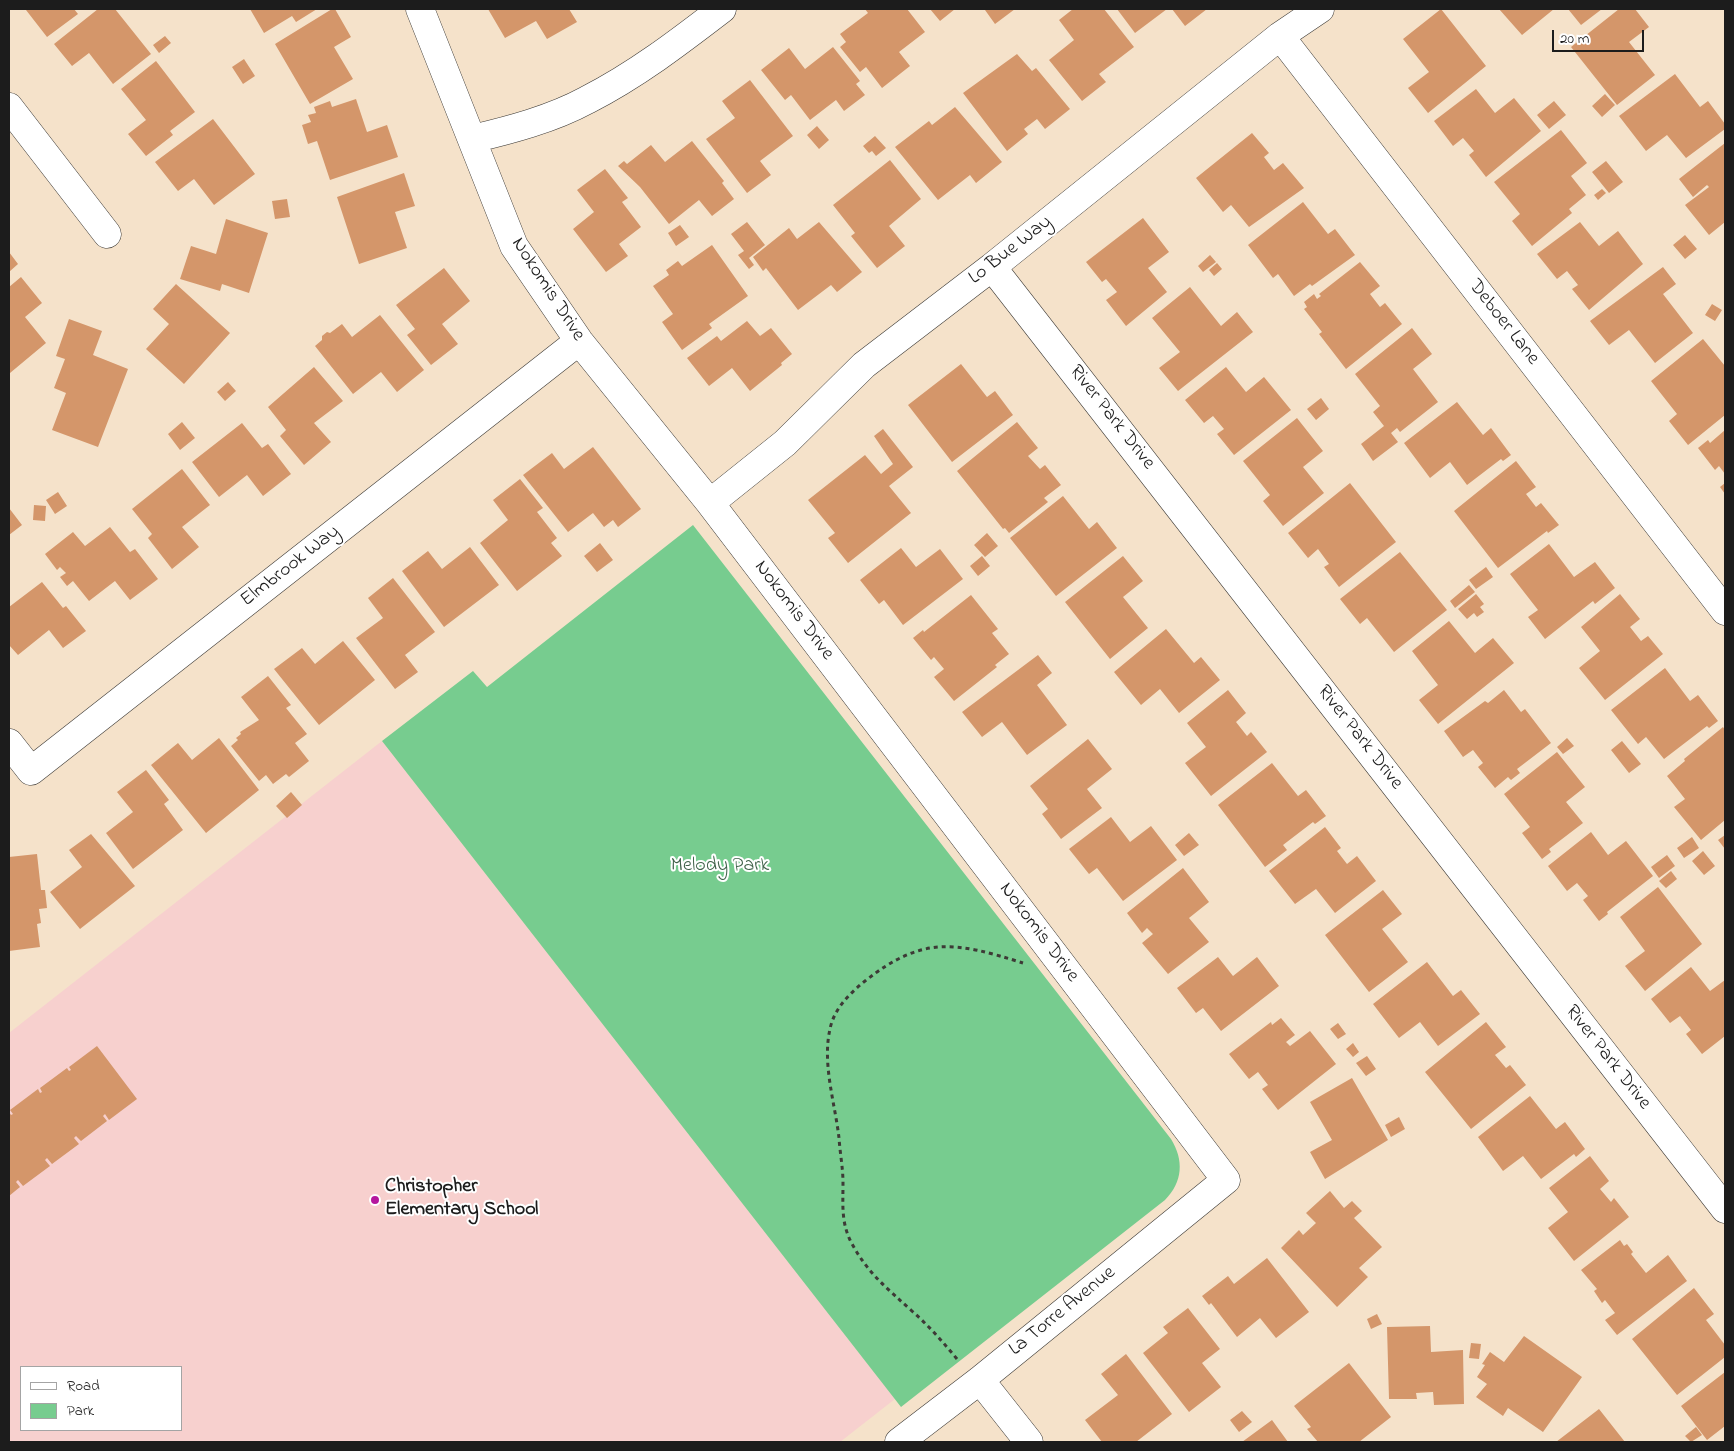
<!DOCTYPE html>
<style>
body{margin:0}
#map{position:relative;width:1734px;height:1451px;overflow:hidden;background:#f5e2ca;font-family:"Indie Flower",sans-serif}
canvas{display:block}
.frame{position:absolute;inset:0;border:10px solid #1c1c1c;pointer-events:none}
.legend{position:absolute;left:20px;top:1366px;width:162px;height:65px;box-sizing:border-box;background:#fff;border:1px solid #a4a4a4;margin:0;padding:6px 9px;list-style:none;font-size:15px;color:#1c1c1c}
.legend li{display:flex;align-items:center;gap:10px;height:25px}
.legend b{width:25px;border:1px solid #a4a4a4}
.scale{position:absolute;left:1552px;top:30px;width:92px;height:22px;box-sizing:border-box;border:2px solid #1c1c1c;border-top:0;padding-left:6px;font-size:15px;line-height:18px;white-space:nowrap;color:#1c1c1c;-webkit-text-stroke:4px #fff;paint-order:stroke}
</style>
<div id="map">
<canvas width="1734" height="1451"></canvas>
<div class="frame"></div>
<ul class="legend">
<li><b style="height:6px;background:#fff"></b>Road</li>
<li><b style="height:14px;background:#77cc8f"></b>Park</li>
</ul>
<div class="scale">20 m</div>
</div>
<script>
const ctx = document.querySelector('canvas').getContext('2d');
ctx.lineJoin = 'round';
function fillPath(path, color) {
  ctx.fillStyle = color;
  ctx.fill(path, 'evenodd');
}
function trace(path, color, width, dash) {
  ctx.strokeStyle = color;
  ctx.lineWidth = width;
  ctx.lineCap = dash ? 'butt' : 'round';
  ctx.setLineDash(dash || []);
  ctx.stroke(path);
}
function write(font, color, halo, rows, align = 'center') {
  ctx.font = font + ' "Indie Flower",sans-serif';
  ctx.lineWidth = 4;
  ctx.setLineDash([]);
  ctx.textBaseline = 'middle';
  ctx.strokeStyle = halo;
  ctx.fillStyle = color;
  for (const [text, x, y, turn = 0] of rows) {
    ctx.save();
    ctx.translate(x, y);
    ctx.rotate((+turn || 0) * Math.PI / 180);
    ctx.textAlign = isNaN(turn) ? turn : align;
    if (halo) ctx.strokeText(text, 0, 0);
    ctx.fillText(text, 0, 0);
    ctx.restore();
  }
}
fillPath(new Path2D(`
 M382,741l513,658 -55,43h-831v-409zM21,1367h160v63h-160z`), '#f7d0ce');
fillPath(new Path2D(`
 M693,525l478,614c13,21 12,43 -6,61l-264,207 -519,-666 91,-70 14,16z`), '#77cc8f');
fillPath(new Path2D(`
 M28,9h46l4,5 -31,23 -21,-27z
 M98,9h17l36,45 -38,30 -24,-31 -17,13 -18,-22z
 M250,9h67l-21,13 -4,-6 -28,17z
 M332,9h3l16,28 -17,10 19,32 -43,25 -35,-60z
 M488,9h81l8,13 -30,17 -11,-18 -31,17z
 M865,9h42l18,23 -26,20 11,14 -28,22 -16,-21 -6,5 -20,-25 6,-5 -6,-8 28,-21z
 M930,9h25l-15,12z
 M987,9h28l-20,15 -10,-14z
 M1073,9h31l30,38 -35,27 7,8 -24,19 -33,-41 25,-20 -15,-20z
 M1117,9h50l-32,24z
 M1172,9h35l-22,17z
 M1441,9l45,57 -58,47 -20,-25 21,-16 -26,-33z
 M1499,9h55l-32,26z
 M1568,9h34l-21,16z
 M1619,9h16l14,18 -20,15 26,33 -38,30 -46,-58z
 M165,36l6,7 -12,10 -6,-8z
 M833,47l27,34 -4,3 9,11 -21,16 -8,-11 -26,20 -19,-25 -6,5 -24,-30 28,-22 16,21z
 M1017,54l15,17 4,-3 34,41 -25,20 -8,-10 -13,10 4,5 -21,17 -44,-58z
 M244,59l11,17 -12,8 -11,-17z
 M156,61l39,51 -25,19 3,4 -27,21 -18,-22 18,-14 -25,-31z
 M1675,74l25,33 8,-6 17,23v5l-39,29 -19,-23 -21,16 -27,-35z
 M750,80l43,56 -33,25 11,14 -24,18 -41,-54 29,-21 -13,-17z
 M1476,89l19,24 19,-15 27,33 -55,46 -17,-22 5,-4 -11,-13 -10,8 -19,-25z
 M1605,94l10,11 -13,12 -10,-11z
 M356,99l11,33 20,-7 11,32 -68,23 -13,-39 -9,3 -6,-19 9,-3 -3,-7 8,-2 -2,-6 16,-6 2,6z
 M1554,101l12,14 -17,14 -12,-14z
 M955,107l47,55 -26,21 -6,-8 -32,25 -43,-53 34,-26 3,4z
 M213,119l42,55 -41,31 -20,-26 -16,12 -23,-29z
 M817,126l12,14 -10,9 -12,-14z
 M1561,130l26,33 -16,13 15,19 -17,14 3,4 -40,33 -20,-25 8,-7 -26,-32z
 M1252,133l17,20 -5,4 10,13 9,-7 21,25 -55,39 -18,-22 -8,7 -27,-34z
 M875,136l11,12 -10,8 -4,-5 -3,2 -6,-7z
 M692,141l32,40 -2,2 12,16 -22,17 -13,-16 -30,24 -29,-37 -22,-21 6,-5 3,3 24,-19 14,17z
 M1725,143v79l-16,13 -24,-30 24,-18 -2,-2 -14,12 -14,-18z
 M890,160l31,39 -32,27 16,20 -28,22 -26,-32 4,-3 -22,-28z
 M1606,161l17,21 -14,11 -17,-21z
 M605,169l23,29 -6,4 19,25 -22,17 9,12 -22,16 -33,-43 21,-17 -17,-22z
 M404,173l11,33 -20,6 12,36 -48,16 -22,-67z
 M1602,189l4,4 -8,7 -4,-5z
 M287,199l3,18 -15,2 -3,-18z
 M1303,202l25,32 7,-5 20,26 -43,31 -2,-2 -16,12 -16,-22 -5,4 -25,-33z
 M1143,218l26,34 -21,16 19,24 -41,34 -20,-26 11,-8 -11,-13 -4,3 -16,-20z
 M226,219l42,14 -19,60 -27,-9 -2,7 -40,-12 11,-33 25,8z
 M747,222l18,23 -16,13 5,7 -5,4 -11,-14 6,-4 -13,-17z
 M819,222l43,50 -25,20 -6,-7 -33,25 -32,-42 -3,3 -10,-14 36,-29 8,11z
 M1580,222l19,24 19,-15 25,33 -54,46 -17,-21 6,-4 -11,-14 -10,8 -20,-25z
 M680,225l9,12 -13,9 -8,-13z
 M1685,235l12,14 -12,10 -12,-14z
 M712,245l36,51 -39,28 3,4 -30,22 -20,-28 11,-8 -20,-28 16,-11 -3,-5 12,-9 4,5z
 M9,252l9,12 -9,8z
 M1210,255l6,7 -13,10 -5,-6z
 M1360,262l20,24 -10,8 10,13 5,-4 17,21 -56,45 -27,-35 3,-2 -18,-23 3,-2 -3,-5 10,-8 3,5 4,-3 -2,-2z
 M1217,263l5,6 -8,7 -5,-6z
 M1663,267l13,17 -13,10 30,39 -38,30 -26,-33 -20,15 -19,-24z
 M444,268l26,33 -28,23 16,20 -27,21 -24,-30 8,-6 -19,-24z
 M21,277l21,26 -17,14 21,26 -36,30 -1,-86z
 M176,284l54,49 -46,51 -38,-35 23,-25 -16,-15z
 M1190,287l31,39 16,-14 16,20 -75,59 -19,-23 21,-16 -28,-34z
 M1712,304l10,6 -7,11 -10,-6z
 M380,315l44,55 -27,22 -16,-20 -28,22 -38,-48 7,-6v-4l5,-4 3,1 12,-9 10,13z
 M69,319l33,12 -9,24 35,14 -30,78 -46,-17 14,-37 -12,-5 11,-29 -9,-3z
 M747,321l13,15 11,-8 21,26 -11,9 1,2 -32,26 -18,-23 -23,18 -22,-28 30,-22 4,5z
 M1412,328l20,26 -19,15 25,33 -38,30 -3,-4 -6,5 7,9 -25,19 -12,-17 23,-18 -11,-14 7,-6 -25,-32z
 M1703,339l22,27v49l-37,30 -19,-24 8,-7 -26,-33z
 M961,364l26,33 8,-6 18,24 -61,47 -44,-57z
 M314,367l29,34 -29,22 17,19 -27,23 -24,-29 6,-6 -18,-23z
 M1226,367l20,25 18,-15 27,33 -57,45 -17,-21 7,-5 -11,-13 -9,7 -19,-23z
 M228,382l8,9 -11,10 -8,-9z
 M1321,398l8,11 -13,11 -9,-11z
 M1457,402l26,33 8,-7 20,27 -8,6 -2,-2 -34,26 -17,-23 -20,16 -26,-35z
 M1297,418l26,33 -20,16 21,26 -41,33 -20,-25 7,-6 -27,-34z
 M182,422l13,16 -15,12 -12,-16z
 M1017,422l21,26 -10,8 12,13 5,-4 16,20 -17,13 4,4 -39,31 -4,-5 -2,1 -46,-58z
 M242,423l20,25 6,-4 23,30 -28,22 -16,-21 -28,22 -27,-35z
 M883,429l30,38 -24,19 22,27 -63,50 -20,-25 7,-5 -27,-33 57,-45 16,19 12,-10 -19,-28z
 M1725,430v44l-6,-8 -4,4 -17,-22 10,-8 2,3z
 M593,447l48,62 -23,18 -5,-7 -9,7 -11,-14 -25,19 -45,-57 29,-22 12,16z
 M1516,461l20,26 -10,7 10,13 5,-4 18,22 -11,8 -1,-2 -49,37 -44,-57z
 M182,469l28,36 -28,22 17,20 -27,22 -24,-31 4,-4 -20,-25z
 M520,479l23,29 -6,4 20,26 -6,5 11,13 -45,35 -37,-48 28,-23 -15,-20z
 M1350,483l46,59 -57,45 -15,-20 5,-3 -11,-15 -10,9 -20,-25z
 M1725,483v11l-5,-7z
 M58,492l9,14 -12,8 -9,-14z
 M1063,496l26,33 8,-7 20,26 -61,48 -46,-58z
 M34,505l12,1 -1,15 -12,-1z
 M9,508l13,17 -13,10z
 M110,527l20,25 5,-3 23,30 -28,21 -15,-19 -26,20 -16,-20 -6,5 -7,-9 6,-4 -6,-6 -3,3 -12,-16 28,-22 12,14z
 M987,533l11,13 -13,11 -11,-12z
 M600,543l13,17 -16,12 -13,-16z
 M1549,544l25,33 21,-15 20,26 -20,16 -2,-3 -48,38 -17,-22 10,-7 -28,-36z
 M470,547l29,38 -55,42 -42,-56 26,-20 14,18z
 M901,548l15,19 24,-18 23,30 -60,46 -19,-25 -5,4 -19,-24z
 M1400,552l47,58 -53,42 -27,-34 -7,6 -20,-25z
 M982,556l8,10 -12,10 -8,-10z
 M1123,556l20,25 -20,16 25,31 -38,31 -45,-57z
 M1486,567l7,10 -17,12 -7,-9z
 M393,578l42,54 -30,23 13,17 -23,17 -39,-51 27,-20 -15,-20z
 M42,582l21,26 3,-2 20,25 -23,17 -14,-18 -31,25 -9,-10v-38z
 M1469,585l6,7 -20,16 -5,-7z
 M1476,594l8,10 -4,3 4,5 -7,5 -3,-4 -7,6 -9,-10z
 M1620,594l20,25 -10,8 11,14 7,-5 15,18 -58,46 -26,-32 21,-17 -19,-24z
 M971,595l27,34 -6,4 17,21 -14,11 2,2 -43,34 -20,-24 10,-8 -10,-12 -3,3 -18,-22 10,-8 1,2z
 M1449,621l26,32 18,-15 21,25 -76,61 -19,-24 19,-15 -26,-34z
 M1166,629l28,34 7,-6 19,23 -41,33 -19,-24 -19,16 -27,-33z
 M343,641l32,39 -56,45 -45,-56 28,-21 13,16z
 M1038,655l14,18 -15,12 30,40 -40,30 -25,-33 -20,15 -20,-25z
 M1665,668l25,33 8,-6 20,26 -9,7 -2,-2 -43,33 -18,-22 -8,7 -27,-34z
 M268,676l23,29 -5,3 21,26 -12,9 14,18 -20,16 -3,-3 -13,10 -7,-9 -7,6 -28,-35 7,-6 -2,-2 5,-4 -1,-2 19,-12 -18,-23z
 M1228,690l18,23 -10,9 11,14 4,-4 16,20 -56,44 -26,-33 21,-16 -19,-24z
 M1504,690l17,22 4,-3 26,34 -34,26 3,4 -9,7 -3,-3 -13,11 -17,-21 5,-4 -10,-13 -10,7 -19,-26 41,-30 3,2z
 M1723,727l2,3v90l-24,20 -27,-33 11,-8 -18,-23 18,-15 -1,-2z
 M219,738l40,52 -53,43 -55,-68 27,-22 14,17z
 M1567,738l7,8 -11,8 -6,-7z
 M1088,739l24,30 -25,20 15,19 -41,31 -19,-25 6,-5 -18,-23z
 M1622,741l19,23 -12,9 -18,-23z
 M1557,752l28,35 -19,15 17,21 -34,26 2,3 -9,7 -20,-26 8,-6 -26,-33z
 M1272,763l26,33 8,-6 20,26 -11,8 -2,-2 -30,23 4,5 -22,17 -47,-62z
 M146,770l23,30 -5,4 19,26 -50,39 -27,-36 27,-21 -16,-20z
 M291,792l11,13 -15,13 -11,-12z
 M1111,817l19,25 21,-16 26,34 -54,41 -26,-33 -8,6 -20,-25z
 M1325,827l16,21 -4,3 10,13 10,-8 19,25 -41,32 -19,-24 -21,15 -26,-33z
 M1591,832l17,23 18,-14 27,35 -46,36 1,2 -9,7 -16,-21 5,-4 -11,-13 -10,8 -19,-25z
 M1189,833l10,12 -15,11 -9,-11z
 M91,834l44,52 -55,43 -30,-37 32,-25 -13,-17z
 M1725,835v14l-7,-9z
 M1692,837l7,11 -15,10 -7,-10z
 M1703,851l12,15 -11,9 -12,-14z
 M37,854l4,36h4l2,18 -8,1 2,14 -4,1 3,23 -31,4v-94z
 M1667,855l8,11 -16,12 -8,-11z
 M1183,868l26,34 -20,16 20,24 -41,32 -26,-31 11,-9 -6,-6 -5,5 -15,-20z
 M1671,871l6,8 -11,9 -7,-7z
 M1658,887l44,57 -57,47 -20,-25 20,-15 -25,-34z
 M1383,890l19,24 -20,15 26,33 -39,30 -44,-57z
 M1218,957l15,19 24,-19 22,29 -58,45 -18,-23 -7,5 -19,-25z
 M1427,962l26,34 8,-6 19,24 -42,32 -18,-24 -21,16 -26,-34z
 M1691,967l19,24 15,-11v56l-23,18 -16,-20 5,-4 -11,-14 -10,7 -19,-24z
 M1281,1018l14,17 -9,7 4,4 20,-15 26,33 -58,46 -16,-21 6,-4 -10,-13 -9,7 -20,-25 42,-32 1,3z
 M1486,1022l20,25 -11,8 11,13 4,-3 16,20 -55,44 -46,-57z
 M1338,1023l8,11 -8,5 -8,-10z
 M1353,1043l6,9 -6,5 -7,-8z
 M97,1046l40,53 -28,21 -4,-6 -2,2 4,5 -26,20 -5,-5 -2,2 5,6 -27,20 -5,-6 -2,2 5,6 -27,20 -5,-6 -2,2 4,5 -11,9v-84l2,3 2,-1 -3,-4 28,-21 2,4 2,-1 -2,-4 27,-20 2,3 2,-1 -2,-3z
 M1367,1056l9,13 -10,7 -10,-13z
 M1352,1078l36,62 -63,39 -15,-27 22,-12 -22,-38z
 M1530,1096l26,33 9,-7 20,27 -9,8 -2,-3 -33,25 -18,-23 -20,15 -25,-34z
 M1399,1117l6,12 -14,8 -6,-12z
 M1590,1156l19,25 -9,8 11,13 3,-4 15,19 -55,44 -26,-33 20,-16 -19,-24z
 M1330,1191l14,17 8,-7 10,10 -8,7 28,29 -23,21 9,9 -31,30 -56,-59 18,-18 4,5 13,-12 -10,-10z
 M1620,1240l4,6 3,-2 6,8 -2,2 15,19 22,-18 19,26 -70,54 -12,-15 10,-7 -10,-13 -3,3 -8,-12 3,-2 -16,-19z
 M1267,1258l42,54 -33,26 -16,-20 -23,19 -26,-34 -2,2 -7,-9 26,-20 6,8z
 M1694,1288l20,26 -8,6 19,25v12l-48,38 -45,-56z
 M1188,1308l32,41 -18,14 19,24 -32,25 -46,-59 25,-20 -5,-6z
 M1377,1314l5,10 -11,5 -4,-10z
 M1430,1326l1,26 32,-2 1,54 -30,1 -1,-13 -17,1 1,6h-28l-2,-72z
 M1524,1336l58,41 -39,55 -35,-24 -5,8 -27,-19 11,-13 -10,-7 8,-12 -3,-1 8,-12 14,10z
 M1471,1343l10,1 -2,15 -10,-1z
 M1126,1354l46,60 -36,28h-34l-17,-22 33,-25 -17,-21z
 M1349,1363l42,54 -32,25h-41l-11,-13 4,-2 -17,-21z
 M1725,1372v54l-18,14 -26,-34z
 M1599,1409l26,33h-69z
 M1242,1411l10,11 -13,10 -9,-12z
 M1272,1420l16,22h-46z
 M1696,1427l6,8 -11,7 -6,-6z`), '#d4966a');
const minor = new Path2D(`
 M420,9l94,237 65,95 131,162 516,677 -246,200 -81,62
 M1280,36l445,575
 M9,107l98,127
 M472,139c38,-9 80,-20 115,-39 49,-25 92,-58 135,-91
 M992,267l733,942
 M710,503l75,-60 79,-78 128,-98 288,-231 40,-27
 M9,743l22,28 548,-430
 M980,1380l49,62`);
trace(minor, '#3d3a36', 29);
trace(new Path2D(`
 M957,1359c-14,-17 -28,-33 -44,-47 -26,-24 -45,-38 -62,-70 -10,-20 -8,-37 -8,-59 0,-15 -3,-30 -4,-45 -4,-35 -17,-74 -9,-109 4,-20 19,-35 35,-48 58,-46 91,-39 158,-18`), '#3d3a36', 3, [4, 4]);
trace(minor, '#fff', 28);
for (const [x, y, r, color] of [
 [375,1200,5,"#b5179e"]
]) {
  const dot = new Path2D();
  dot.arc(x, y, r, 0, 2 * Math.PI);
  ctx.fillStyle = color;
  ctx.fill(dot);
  trace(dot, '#fff', 2);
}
write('20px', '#1c1c1c', '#fff', [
 ["Lo Bue Way",1011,251,-38],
 ["Nokomis Drive",547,290,57],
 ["Deboer Lane",1503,323,52],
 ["River Park Drive",1111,418,52],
 ["Elmbrook Way",291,567,-38],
 ["Nokomis Drive",793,611,53],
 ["River Park Drive",1359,738,52],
 ["Nokomis Drive",1038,933,53],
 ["River Park Drive",1607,1058,52],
 ["La Torre Avenue",1063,1312,-39]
]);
write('20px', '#40624a', '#fff', [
 ["Melody Park",720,867]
]);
write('bold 20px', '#1c1c1c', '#fff', [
 ["Christopher",385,1188],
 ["Elementary School",385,1211]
], 'left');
</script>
